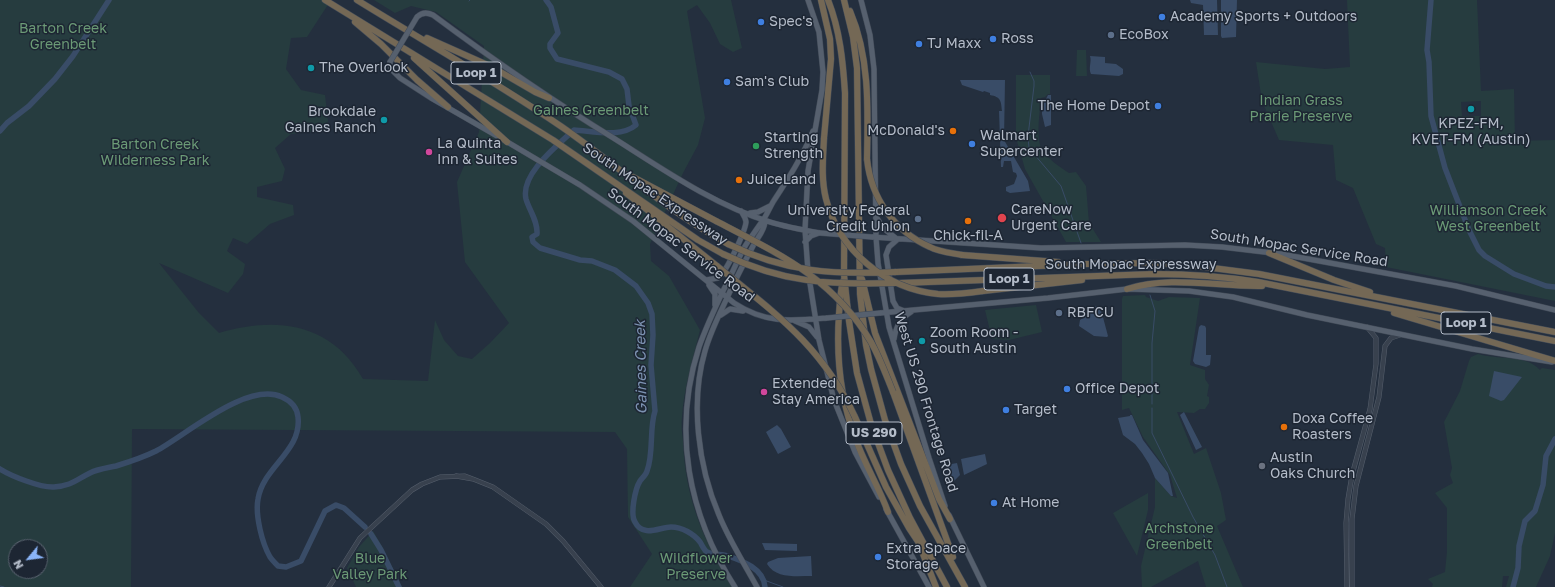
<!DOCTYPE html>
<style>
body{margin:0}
#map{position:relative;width:1555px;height:587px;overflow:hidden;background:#242f3e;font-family:"Golos Text",sans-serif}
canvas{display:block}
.north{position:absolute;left:8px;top:539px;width:40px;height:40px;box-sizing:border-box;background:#1d2633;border:1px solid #59626f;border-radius:50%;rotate:241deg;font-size:11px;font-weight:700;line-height:16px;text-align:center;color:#b4bcc9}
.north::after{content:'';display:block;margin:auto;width:14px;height:18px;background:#8ab4f8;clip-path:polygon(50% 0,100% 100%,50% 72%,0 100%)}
</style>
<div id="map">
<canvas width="1555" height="587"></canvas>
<div class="north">N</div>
</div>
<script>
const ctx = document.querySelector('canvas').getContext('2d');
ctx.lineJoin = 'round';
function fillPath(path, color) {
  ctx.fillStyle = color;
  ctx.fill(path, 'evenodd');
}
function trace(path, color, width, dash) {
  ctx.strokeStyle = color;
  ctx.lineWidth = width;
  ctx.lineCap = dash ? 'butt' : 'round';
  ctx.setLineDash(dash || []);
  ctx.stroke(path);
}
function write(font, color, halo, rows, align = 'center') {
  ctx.font = font + ' "Golos Text",sans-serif';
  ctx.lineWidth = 3;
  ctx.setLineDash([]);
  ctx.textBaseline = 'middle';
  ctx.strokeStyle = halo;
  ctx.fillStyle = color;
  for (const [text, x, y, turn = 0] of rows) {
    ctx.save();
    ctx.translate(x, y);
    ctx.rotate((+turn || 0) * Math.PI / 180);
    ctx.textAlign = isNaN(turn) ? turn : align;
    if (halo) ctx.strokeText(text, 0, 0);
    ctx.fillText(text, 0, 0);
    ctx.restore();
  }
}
fillPath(new Path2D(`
 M0,0h331l-24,37 -16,1 -5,31 15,21 24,5 3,26 -3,9 -34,4 -16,14 10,21 -3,12 -25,6v10l36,8 1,10 -24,9 -23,20 -14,-6 -6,13 18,13 -2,10 -15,19 -69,-30 40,50 20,20c58,-17 112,-10 144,46l65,2 7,-61 9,20 14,16 14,3 18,-16 19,-20 -44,-61 -8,-80 22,-50 5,-86 -48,-34 -25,-6 -16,7 -21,-13h357l11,48 -9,4 -13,-8 -10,-21 -13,-18 -10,6 18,107 -7,27 -15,28 -33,71 1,17 18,15 31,54c-7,29 -16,57 -18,87 -1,8 0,16 1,24 2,57 20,99 49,146h-102l22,-33 -24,-37 -1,-68 -12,-17 -483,-3 -1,158h-131zM16,547h24v24h-24z
 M1347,0h130l4,91 33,-2 1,52 40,-1v161l-169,-34 -1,-19 -9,-4 -23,-56 -17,-8 -3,-35 -54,-5 -17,-39 -6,-39 69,7 25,-2zM1481,101v15h-19l-1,-14z
 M1077,50h9l1,26h-11z
 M1016,75h34v19h-2l-3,3 -4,1c-1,14 -6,42 2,53 6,9 17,16 26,22l7,-1 10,14 3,37 12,19h-35l-41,-73 -9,-31z
 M1145,295l1,2 12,4 11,-4 31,1 -10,67 15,5v9l4,6 -2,11 2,1v6l-4,6h-5l-6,4 -17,-1 17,42 12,-6 15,45 5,27 -9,6 26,61h-37l-8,-26 -47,26h-9l-1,-21 14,-59v-29l16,18 6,2 -7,-23 -27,-38 -14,-29 -7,2v-111l1,-3z
 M1036,305l6,27 -33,8 -17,-1 -7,-29z
 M1478,354c19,6 48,0 62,16l2,-2 13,2v163l-5,23 -14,31h-30l3,-11h-6l-1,11h-70l1,-3 -5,-5 17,-7 2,-20v-44l-12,-15 18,-10 -3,-8 2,-7 -8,-46 16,-31 9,-30 2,-4z
 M1148,493v17l-11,46 -24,-43z
 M373,531l9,15 20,41h-46l-9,-19 12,-21z`), '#263c3f');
fillPath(new Path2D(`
 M1190,0h27l1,35h-14l-1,-30 -12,-2z
 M1221,0h16l-1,37 -14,1 -1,-2z
 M1090,56l15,1v6l11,1 7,5v5l-4,2 -28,-2c-3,-6 1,-12 -1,-18z
 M960,80h45l-1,60 24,41 2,10 -20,2 -4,-2v-4l8,-3 3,-8 -1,-3 -3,-1 -2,-11h-7l-1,6h-2l-2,-56h3c-1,-10 -1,-14 -12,-16v-2l-6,-2 -1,1 -21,-7z
 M1048,95h3v30l-6,2 -3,-13v-15h4z
 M1100,306l8,30 -1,1 -13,-1 -15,-10 1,-6 9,-6 1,-7z
 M1201,325l4,1 1,2v27h5l-1,10 -4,2 -11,-3 -2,-3 6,-34z
 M1494,371l28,6 -18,23 -3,1 -12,-5z
 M1184,412l18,35 -6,3 -16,-35z
 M1130,415h2l11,25 25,33 5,23h-2l-16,-18 -6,-14 -7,-11 -7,-9 -12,-9 -5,-17 12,-2z
 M777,425l4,4 10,18 -13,7 -12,-22z
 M985,454l2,10 -23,11 -3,-16z
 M957,463l3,12 -9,9 -5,-19z
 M762,543l35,1v7l-32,-1z
 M811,556l1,20c-15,0 -36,3 -45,-12l1,-2 10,-4z`), '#394c67');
trace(new Path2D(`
 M469,1l1,-1
 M1030,72l4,9v5l-6,50 1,12 32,38 20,57
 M1150,295l5,16 -3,32v61
 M1152,408v25l41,84 22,38 12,32
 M764,580l19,7
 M0,586l4,1`), '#394c67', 1);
trace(new Path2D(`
 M546,0l5,7 7,26 -8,11v4l7,11 52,13 13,7 5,10 2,17 7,19c-15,13 -43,6 -62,5 -16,15 -54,44 -48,69 3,11 12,22 11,35l-5,3 1,5 7,6 40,12 12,1 23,9 21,16 12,17 4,11 1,21 -2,30 4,46c-6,18 -1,42 -8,60 -1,4 -5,7 -7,10 -5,8 -10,33 -5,41 8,16 25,5 36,5 11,0 23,7 29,15 2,3 4,8 7,10 6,3 15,2 21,4 15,5 36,13 37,31
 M1431,0l-4,50 2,12 2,54 14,52 24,62 10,20 6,6 29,18 32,12 9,1
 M0,131l7,-8 22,-17 26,-27 18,-23 36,-56
 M0,469c11,7 41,19 54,18 17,-1 22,-7 36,-14 8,-4 17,-5 26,-7 13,-4 28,-9 40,-15 30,-16 91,-70 126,-54 9,4 15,10 16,20 4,34 -35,50 -40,82 -3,16 4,44 12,58 2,3 5,6 8,9l8,1 15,-6 24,-50 11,-6 8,3 21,19
 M371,534l10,16 18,37
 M1513,587l5,-19 1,-22 6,-25 10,-10 8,-26 3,-29 9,-17`), '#394c67', 5.5);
const minor = new Path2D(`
 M473,479l20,8 53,37 17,17 38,46
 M329,587l31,-49 52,-48 10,-6 18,-7 25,-1 8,3 -17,-3
 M1347,587l-1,-64 2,-24 4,-24 18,-66 6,-45v-26l-9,-11
 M1352,587v-68l4,-33 23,-89 6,-51 6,-8 9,-3`);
const major = new Path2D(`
 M808,0l11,32 4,40 -1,18 -14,81 -3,59 3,41 11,69 15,60 21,52 24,45
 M861,0l9,35 4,34 2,168 2,26 11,64 40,131 16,48
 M417,17c5,-5 10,-5 16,-2 59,44 120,86 182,124 49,31 99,66 155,83 16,5 33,8 50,11
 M390,62l1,7 9,9 31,20 66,38
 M504,140l76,45 53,36 101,82c32,21 57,18 93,15
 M750,213l8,-1 12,-6
 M877,218l6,10 14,11
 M872,237l169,11 144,-3 37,2 59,7 175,32 99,24
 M898,239l-9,8 -3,8 7,46 4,7 7,3
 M805,242l6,-6 8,-3
 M706,280l12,-2c8,-5 27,-46 28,-56 0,-4 -3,-7 -5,-11
 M709,285l6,9v11
 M880,313l168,-15 79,-9 62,2 44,6 74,18 165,34 80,13
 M721,315l9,-6 13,2
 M795,321l14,6 8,10
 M894,339c2,-13 6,-20 17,-27
 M886,509l43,78
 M949,515l35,72
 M735,587c-47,-73 -63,-156 -36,-240 7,-20 16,-39 25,-58 7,-13 13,-28 20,-41 5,-9 11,-16 17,-25 5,-6 8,-14 12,-21 15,-23 30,-46 40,-71
 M757,587c-13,-24 -28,-47 -38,-72 -21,-49 -29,-113 -14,-164 5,-18 14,-36 22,-53 8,-18 17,-35 26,-52 4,-8 11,-14 12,-24l-2,-2`);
const highway = new Path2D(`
 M325,0l228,140 145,100 25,14
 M357,0c68,42 139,82 205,127 56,39 106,85 166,117
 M821,0l9,39 1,20 -7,79
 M828,0c12,30 15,62 17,93l-1,182 5,46 8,52 14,51 17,46 22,48 37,69
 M844,0l9,37 4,31 3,226 6,51 5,24 14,51 16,44 19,42 45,81
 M850,11c20,47 18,98 17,148
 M355,22l26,22 36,36 31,27
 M427,38l65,29 43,25 14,6
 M414,58l93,84
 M633,177l83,44
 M626,193l91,73
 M1269,253l65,27 36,12
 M962,255l96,7
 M896,272l191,-8 67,-1 43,3 62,8 296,58
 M862,279l13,54 64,166 11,20
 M843,281c-3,11 -3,22 -4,33 -3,43 1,85 17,126 9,25 23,47 32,72
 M900,283l254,-9c37,0 67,2 104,8l297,59
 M1127,289c44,-14 90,-2 135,-3
 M983,291l99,-11
 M1394,313l161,48
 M893,392l60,165
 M855,417l31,70 23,41 16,24
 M921,549l15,38`);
trace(minor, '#565f6c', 5);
trace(major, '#414a57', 6);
trace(highway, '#434c59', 7);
trace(minor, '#38414e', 4);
trace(major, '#56606e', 5);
trace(highway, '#746855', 6);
const majorBridge = new Path2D(`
 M390,62l27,-45
 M820,233l52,4
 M827,318l53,-5`);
const highwayBridge = new Path2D(`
 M824,138c-1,21 -3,41 2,61 13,51 59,90 112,95 15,1 30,-1 45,-3
 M867,159c4,39 27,72 63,88 9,5 22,6 32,8
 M716,221c63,33 117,57 155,121 9,16 15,33 22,50
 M728,244c57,28 105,31 168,28
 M723,254c60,29 106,31 172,29
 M717,266c59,48 105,80 138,151`);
trace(majorBridge, '#414a57', 6, []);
trace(highwayBridge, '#434c59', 7, []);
trace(majorBridge, '#56606e', 5);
trace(highwayBridge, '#746855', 6);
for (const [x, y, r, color] of [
 [1162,17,4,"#3f7fe0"],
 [761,22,4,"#3f7fe0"],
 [1111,35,4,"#5c6f8a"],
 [993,39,4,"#3f7fe0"],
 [919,44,4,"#3f7fe0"],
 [311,68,4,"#0f9aa8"],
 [727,82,4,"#3f7fe0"],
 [1158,106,4,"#3f7fe0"],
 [1471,109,4,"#0f9aa8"],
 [384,120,4,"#0f9aa8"],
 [953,131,4,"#e8710a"],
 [972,144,4,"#3f7fe0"],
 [756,146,4,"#2e9e5b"],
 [429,152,4,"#d1479c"],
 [739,180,4,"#e8710a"],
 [1002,218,5,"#e0444e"],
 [918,219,4,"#5c6f8a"],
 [968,221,4,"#e8710a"],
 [1059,313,4,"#5c6f8a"],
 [922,341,4,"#0f9aa8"],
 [1067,389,4,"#3f7fe0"],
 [764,392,4,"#d1479c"],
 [1006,410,4,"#3f7fe0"],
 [1284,427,4,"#e8710a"],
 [1262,466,4,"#6b7280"],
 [994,503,4,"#3f7fe0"],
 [878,557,4,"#3f7fe0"]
]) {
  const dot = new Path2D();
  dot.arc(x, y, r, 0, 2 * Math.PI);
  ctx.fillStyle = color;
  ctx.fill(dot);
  trace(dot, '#1d2633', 1.5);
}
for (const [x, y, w] of [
 [476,73,50],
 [1009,279,50],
 [1466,323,50],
 [874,433,56]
]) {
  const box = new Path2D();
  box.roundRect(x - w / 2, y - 11, w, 22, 3);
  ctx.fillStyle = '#1d2633';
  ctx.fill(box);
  trace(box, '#b4bcc9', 1);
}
write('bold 13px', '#b4bcc9', null, [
 ["Loop 1",476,73],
 ["Loop 1",1009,279],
 ["Loop 1",1466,323],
 ["US 290",874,433]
]);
write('14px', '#b4bcc9', '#1d2633', [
 ["Academy Sports + Outdoors",1170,17],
 ["Spec's",769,22],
 ["EcoBox",1119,35],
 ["Ross",1001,39],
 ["TJ Maxx",927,44],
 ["The Overlook",319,68],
 ["Sam's Club",735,82],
 ["The Home Depot",1150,106,"right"],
 ["Brookdale",376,112,"right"],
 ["Gaines Ranch",376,128,"right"],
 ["KPEZ-FM,",1471,124,"center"],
 ["KVET-FM (Austin)",1471,140,"center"],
 ["McDonald's",945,131,"right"],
 ["Walmart",980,136],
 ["Supercenter",980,152],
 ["Starting",764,138],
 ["Strength",764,154],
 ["La Quinta",437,144],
 ["Inn & Suites",437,160],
 ["JuiceLand",747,180],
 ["CareNow",1011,210],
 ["Urgent Care",1011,226],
 ["University Federal",910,211,"right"],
 ["Credit Union",910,227,"right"],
 ["Chick-fil-A",968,236,"center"],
 ["RBFCU",1067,313],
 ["Zoom Room -",930,333],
 ["South Austin",930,349],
 ["Extended",772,384],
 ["Stay America",772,400],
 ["Office Depot",1075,389],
 ["Target",1014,410],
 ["Doxa Coffee",1292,419],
 ["Roasters",1292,435],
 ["Austin",1270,458],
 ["Oaks Church",1270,474],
 ["At Home",1002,503],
 ["Extra Space",886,549],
 ["Storage",886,565]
], 'left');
write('14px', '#6b9a76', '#1d2633', [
 ["Barton Creek",63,29],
 ["Greenbelt",63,45],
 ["Indian Grass",1301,101],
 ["Prarie Preserve",1301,117],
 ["Gaines Greenbelt",591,111],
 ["Barton Creek",155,145],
 ["Wilderness Park",155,161],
 ["Williamson Creek",1488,211],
 ["West Greenbelt",1488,227],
 ["Archstone",1179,529],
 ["Greenbelt",1179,545],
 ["Blue",370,559],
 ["Valley Park",370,575],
 ["Wildflower",696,559],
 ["Preserve",696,575]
]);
write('14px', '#b4bcc9', '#1d2633', [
 ["South Mopac Expressway",655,194,34],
 ["South Mopac Service Road",681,245,37],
 ["South Mopac Service Road",1299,248,9],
 ["South Mopac Expressway",1131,265],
 ["West US 290 Frontage Road",926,402,73]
]);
write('italic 15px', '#7c92b1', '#1d2633', [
 ["Gaines Creek",641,367,-91]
]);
</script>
